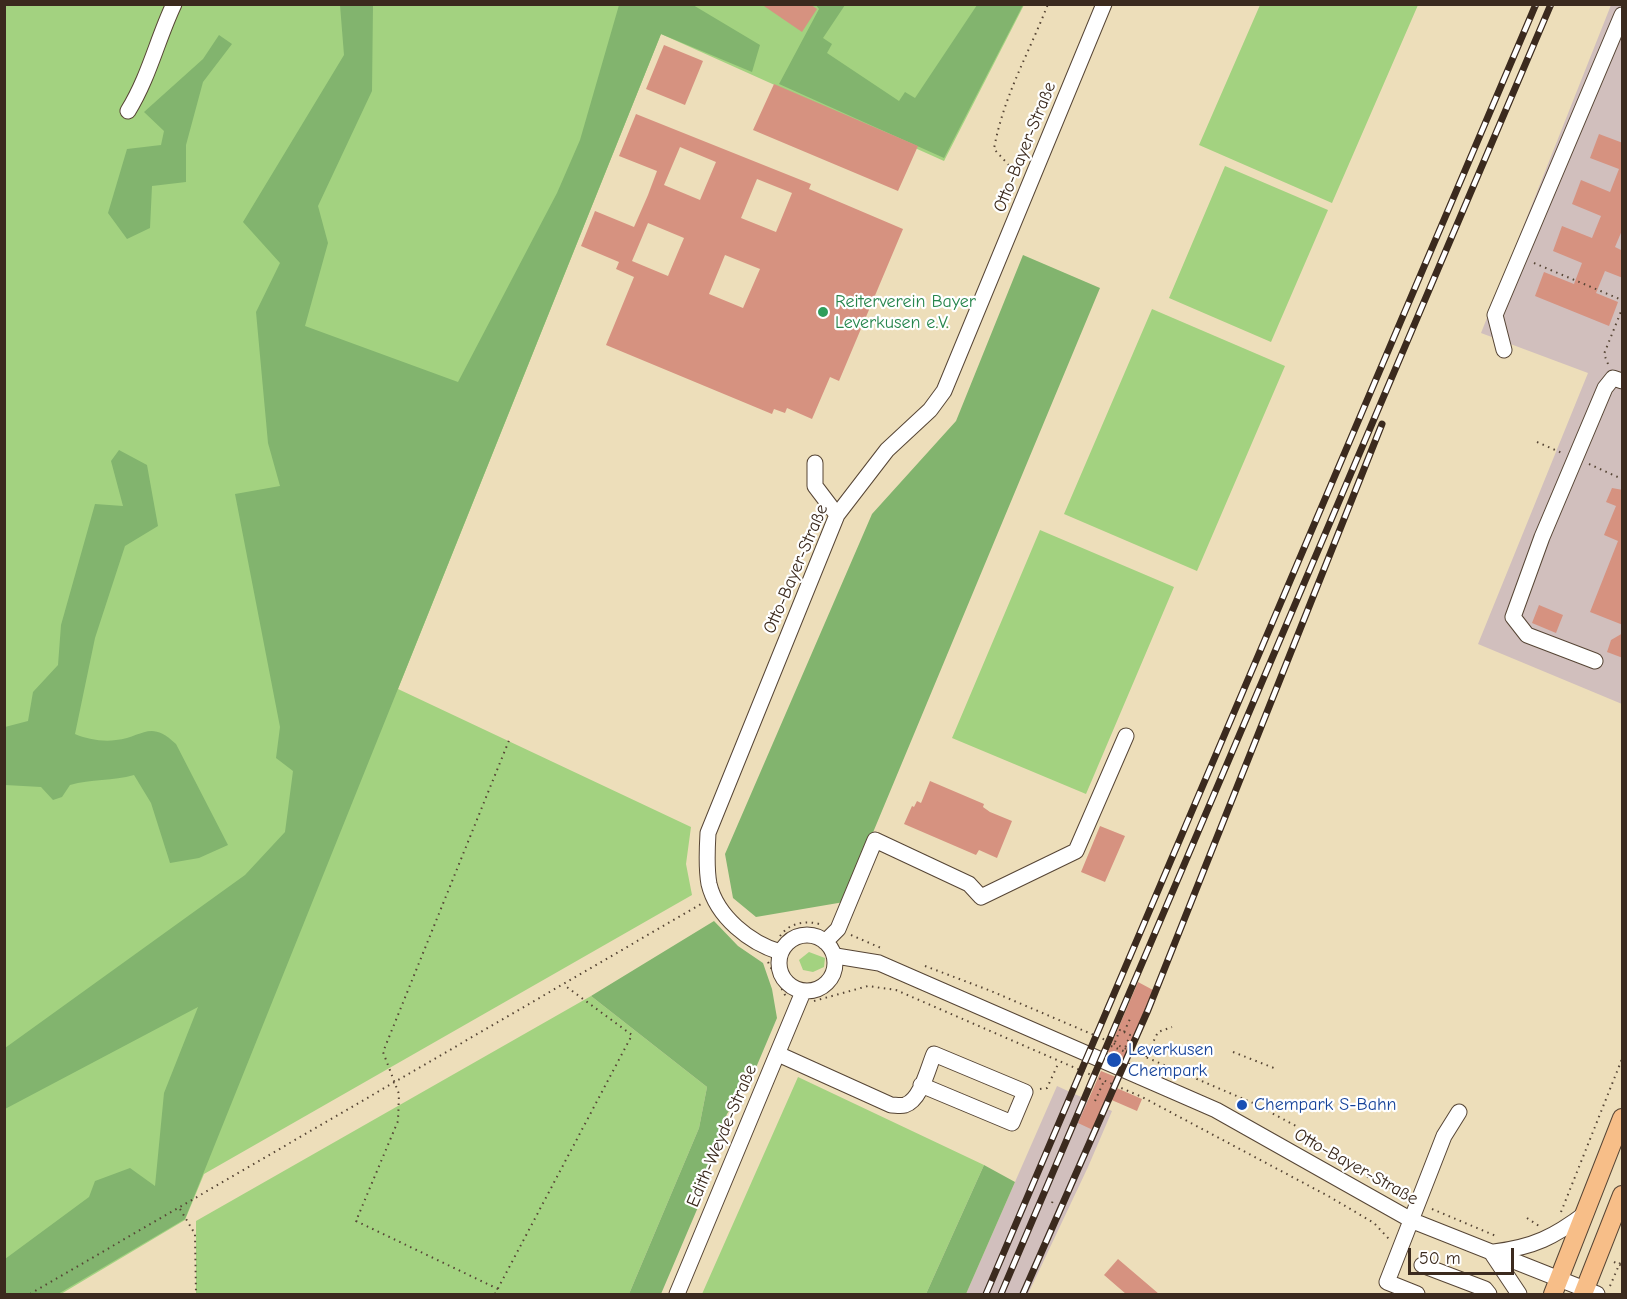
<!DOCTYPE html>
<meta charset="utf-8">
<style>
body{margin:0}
#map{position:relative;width:1627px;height:1299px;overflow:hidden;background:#eddeba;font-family:"Comic Neue",sans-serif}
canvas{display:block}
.frame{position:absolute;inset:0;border:6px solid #3b2a1e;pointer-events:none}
.scale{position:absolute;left:1408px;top:1248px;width:106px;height:27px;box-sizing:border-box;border:3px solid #3b2a1e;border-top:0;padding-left:8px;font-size:18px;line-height:21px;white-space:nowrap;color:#3b2a1e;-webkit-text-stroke:4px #fff;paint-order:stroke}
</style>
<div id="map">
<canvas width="1627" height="1299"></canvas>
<div class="frame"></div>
<div class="scale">50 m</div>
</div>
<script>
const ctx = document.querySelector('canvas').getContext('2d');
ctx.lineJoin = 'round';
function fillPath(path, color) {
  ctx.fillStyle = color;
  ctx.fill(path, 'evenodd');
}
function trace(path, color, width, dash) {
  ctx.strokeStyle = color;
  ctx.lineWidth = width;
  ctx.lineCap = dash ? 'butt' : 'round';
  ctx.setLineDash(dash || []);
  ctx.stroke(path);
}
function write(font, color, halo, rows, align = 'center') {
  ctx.font = font + ' "Comic Neue",sans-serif';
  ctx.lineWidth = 4.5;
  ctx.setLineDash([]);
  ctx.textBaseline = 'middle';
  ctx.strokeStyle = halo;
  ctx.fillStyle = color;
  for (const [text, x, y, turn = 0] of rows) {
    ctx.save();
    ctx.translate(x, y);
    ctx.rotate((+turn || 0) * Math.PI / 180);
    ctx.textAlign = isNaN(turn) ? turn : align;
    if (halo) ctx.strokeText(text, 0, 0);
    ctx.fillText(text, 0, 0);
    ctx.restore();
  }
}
fillPath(new Path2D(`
 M1611,5h11v699l-144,-60 110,-271 -107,-40z
 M1057,1086l55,25 -24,56 -60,127h-62z`), '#d1bfbd');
fillPath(new Path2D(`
 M5,5h1019l-80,156 -283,-127 -263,655 293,138 -5,37 6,31 -488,279 -19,46 -124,74h-56z
 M1260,5h158l-86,198 -133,-58z
 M1225,166l103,44 -57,132 -102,-44z
 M1152,309l133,57 -88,205 -133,-57z
 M1040,530l134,57 -88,207 -134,-56z
 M809,952l16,6 -1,9 -11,5 -10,-2 -4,-10z
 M591,996l116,91 -8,41 -70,166h-433v-73z
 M798,1077l186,88 -58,129h-224z`), '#a3d280');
fillPath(new Path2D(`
 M340,5h33l-1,86 -54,115 10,37 -23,83 153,56 99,-189 23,-53 39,-135h74l67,40 -8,27 -91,-38 -476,1185 -127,75h-53v-35l84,-62 6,-16 35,-13 25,18 9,-93 34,-86 -193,102v-61l240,-173 40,-43 8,-61 -17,-13 4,-31 -45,-233 45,-8 -12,-43 -12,-131 24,-49 -37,-41 101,-167z
 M816,5h29l-22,33 9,6 -5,9 72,48 6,-9 10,6 62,-93h46l-79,153 -165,-74 40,-75z
 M219,35l13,9 -29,38 -17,63v37l-34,4 -2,42 -23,11 -19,-26 19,-64 34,-4 3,-14 -20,-19 59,-53z
 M1023,255l77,33 -256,614 -88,15 -23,-19 -8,-44 147,-340 84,-93z
 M119,450l28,15 11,61 -33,20 -30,92 -20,96c11,5 28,8 41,6 27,-3 34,-21 60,4l52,101 -29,13 -29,5 -19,-60 -17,-28c-21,6 -43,4 -64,10l-8,12 -9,3 -12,-13 -36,-2v-58l23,-6 5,-29 25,-27 3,-40 34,-121 28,2 -12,-45z
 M714,921l24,25 25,17 9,26 5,29 -22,52 -28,44 -15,38 -2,27 -49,115h-32l70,-166 8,-41 -116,-91z
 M984,1165l31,17 -49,112h-40z`), '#82b46e');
fillPath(new Path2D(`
 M761,4h49l7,5 -15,23z
 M664,45l39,16 -18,44 -39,-16z
 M774,84l144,62 -20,45 -145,-61z
 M636,114l175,70 -2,5 94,40 -64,152 -9,-4 -18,42 -25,-11 -2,5 -11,-4 -2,5 -166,-69 28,-68 -18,-8 3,-7 -38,-16 14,-35 39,16 14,-32 9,-24 -38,-15zM680,147l36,15 -16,38 -36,-15zM757,179l35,14 -16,39 -35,-14zM648,223l36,15 -16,38 -36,-15zM725,255l35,14 -17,39 -34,-14z
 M1599,134l24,9v85l-8,19 8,4v27l-18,-7 -9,22 22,9 -9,24 -74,-30 9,-24 30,12 8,-21 -29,-12 9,-25 30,12 9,-22 -29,-12 9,-24 29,12 9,-23 -29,-11z
 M1612,488l11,2v135l-33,-13 28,-71 -14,-6 12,-29 -10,-4z
 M1539,605l24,10 -7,18 -24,-10z
 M1623,633v25l-16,-6 4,-12z
 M930,781l54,23 -1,3 7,5 22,9 -15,37 -18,-8 -3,5 -72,-31 8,-18 2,1 3,-6 4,2z
 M1100,826l25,10 -20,46 -24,-10z
 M1138,982l15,8 -29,69 -16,-7z
 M1101,1071l15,6 -4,9 30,13 -5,12 -30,-13 -14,32 -15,-7z
 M1118,1259l41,35h-33l-22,-19z`), '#d69280');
const minor = new Path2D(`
 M128,111c21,-34 29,-71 46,-107
 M1504,350l-9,-35 127,-300
 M815,463v23l22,29
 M1595,661l-68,-26 -14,-18 29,-80 63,-149 8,-10 9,3
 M779 963a28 28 0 1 1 56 0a28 28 0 1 1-56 0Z
 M825,942l13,-13 37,-89 94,44 12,13 95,-46 50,-115
 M780,952c-30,-9 -63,-35 -71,-68 -3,-16 -2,-34 -1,-51l129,-318 50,-65 43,-40 14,-19 160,-387
 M836,956l43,7 337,147 197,111 184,73
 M778,1054l113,51c4,0 10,1 14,0 16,-5 23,-37 29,-51l91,38 -13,31 -91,-38
 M1491,1252l28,42
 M1494,1252c40,-5 60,-15 92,-39
 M1422,1265l63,24 4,5
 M677,1294l126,-302
 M1417,1294l-30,-12 57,-146 15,-24`);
const major = new Path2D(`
 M1553,1294l69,-176
 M1583,1294l39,-99`);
trace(minor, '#564535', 17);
trace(major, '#564535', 20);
trace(new Path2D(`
 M1017,174l-23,-25c9,-52 35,-96 54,-145
 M1534,263l88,37
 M1608,364l-4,-10 18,-45
 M1537,442l25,11
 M1589,464l33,15
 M851,935l30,13
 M780,936c10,-14 27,-16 43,-11
 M768,962l18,35
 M925,966l66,25 262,112 43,23 30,26 45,27 34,17
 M814,1001l54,-15 28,4 246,107 188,100 44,26 15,16
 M1124,1032l6,3 -5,13
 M1124,1032l6,-13
 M1115,1042l5,-12 4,2
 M1111,1046l15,6
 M1233,1052l41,16
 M1146,1057l12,-25 14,-5
 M1040,1089l7,-1 12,-26
 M1095,1101l9,-20
 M1052,1203l2,-5
 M180,1209l15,25 1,60
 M1432,1209l64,27
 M1561,1212l61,-153
 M1527,1218l12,8
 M1614,1262l8,4
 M1610,1286l12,-28
 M498,1289l-142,-68 42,-100 1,-27 -16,-42 127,-314
 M30,1294l671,-390
 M495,1294l137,-259 -68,-50`), '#564535', 2, [1.5, 4.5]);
trace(minor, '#fff', 15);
trace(major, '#f7be88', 18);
const rail = new Path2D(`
 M986,1294l550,-1290
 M1001,1294l550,-1290
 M1023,1294l125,-284 234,-586`);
trace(rail, '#3b2a1e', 7);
trace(rail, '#fff', 4.5, [14]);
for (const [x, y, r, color] of [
 [823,312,6,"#2e9e5b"],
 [1114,1060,8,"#1a4fb4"],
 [1242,1105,6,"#1a4fb4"]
]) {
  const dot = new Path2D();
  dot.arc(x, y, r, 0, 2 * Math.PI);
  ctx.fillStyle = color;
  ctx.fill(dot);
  trace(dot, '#fff', 2);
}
write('18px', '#3b2a1e', '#fff', [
 ["Otto-Bayer-Straße",1025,147,-68],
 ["Otto-Bayer-Straße",796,569,-67],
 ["Edith-Weyde-Straße",722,1136,-67],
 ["Otto-Bayer-Straße",1356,1167,29]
]);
write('18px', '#27864d', '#fff', [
 ["Reiterverein Bayer",835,302],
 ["Leverkusen e.V.",835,323]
], 'left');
write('18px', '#164399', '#fff', [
 ["Leverkusen",1128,1050],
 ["Chempark",1128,1071],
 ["Chempark S-Bahn",1254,1105]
], 'left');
</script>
